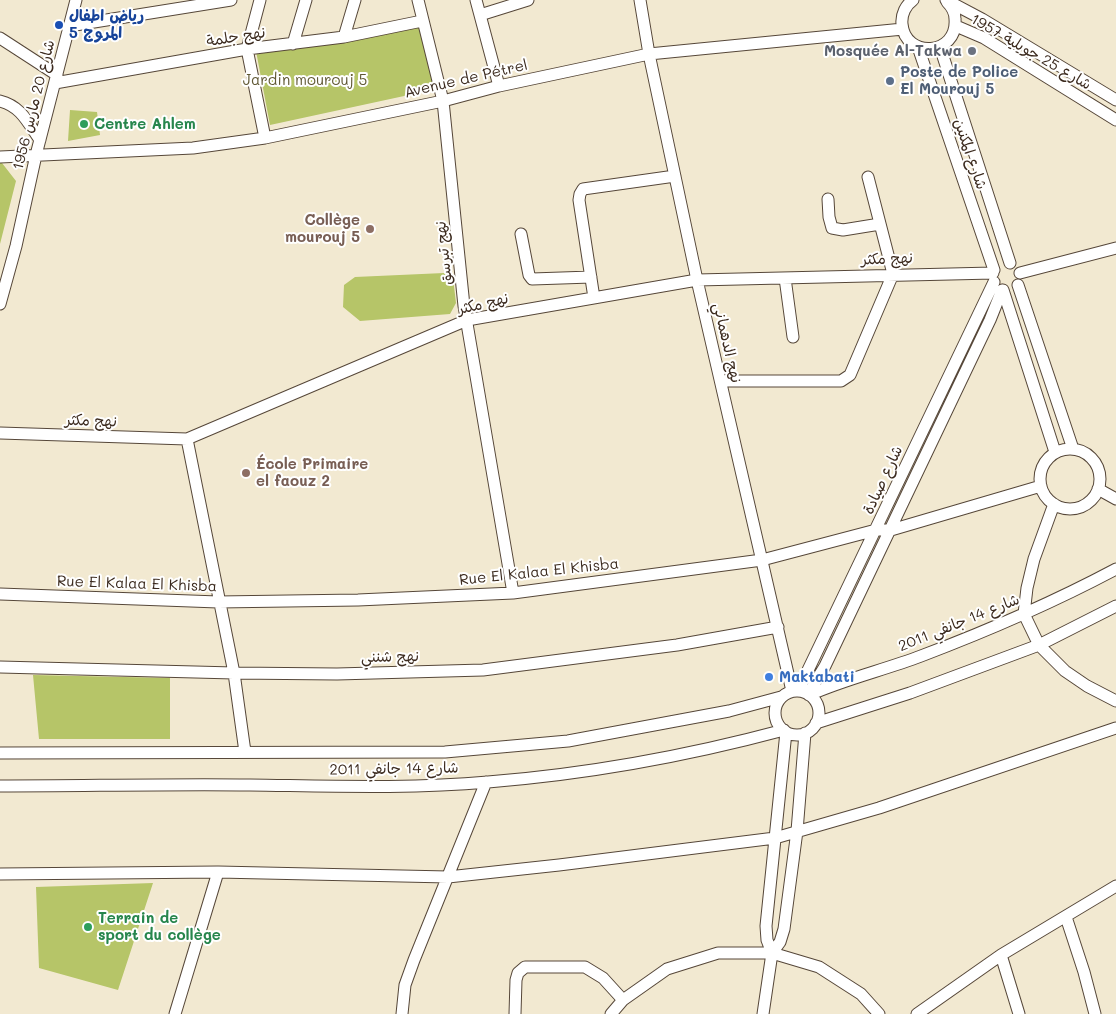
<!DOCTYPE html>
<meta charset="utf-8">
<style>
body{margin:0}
canvas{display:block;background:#f2e9d1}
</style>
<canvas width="1116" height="1014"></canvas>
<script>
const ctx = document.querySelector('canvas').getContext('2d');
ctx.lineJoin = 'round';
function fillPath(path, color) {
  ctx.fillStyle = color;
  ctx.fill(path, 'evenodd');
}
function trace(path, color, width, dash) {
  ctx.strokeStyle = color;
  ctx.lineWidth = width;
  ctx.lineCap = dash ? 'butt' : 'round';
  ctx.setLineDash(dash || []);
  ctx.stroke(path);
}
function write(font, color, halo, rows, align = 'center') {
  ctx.font = font + ' Mali,"Playpen Sans Arabic",sans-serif';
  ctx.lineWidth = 4;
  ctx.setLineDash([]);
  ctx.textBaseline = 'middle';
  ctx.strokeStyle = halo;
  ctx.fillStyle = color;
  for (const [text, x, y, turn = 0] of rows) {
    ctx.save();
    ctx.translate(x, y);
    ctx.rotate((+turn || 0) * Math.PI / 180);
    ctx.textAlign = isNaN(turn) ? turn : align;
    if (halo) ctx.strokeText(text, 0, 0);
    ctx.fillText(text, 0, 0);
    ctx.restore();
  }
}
fillPath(new Path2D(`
 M422,26l14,55 -18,12 -148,32 -14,-74z
 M70,110l27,2 3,23 -32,6z
 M0,163h2l14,18 -16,63z
 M444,273l9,5 3,25 -6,11 -90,7 -17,-14 1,-22 11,-8z
 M33,675l137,3v61h-131z
 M153,883l-35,107 -79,-22 -3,-81z`), '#b6c568');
const minor = new Path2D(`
 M260,0l-13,49 18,89
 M418,0l25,101 21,205 49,287
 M476,0l23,86
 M640,0l9,54 48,226 95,411
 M913,0c-7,5 -12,14 -11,24 3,35 56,32 53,-5 0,-7 -3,-12 -8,-17
 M946,0l36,19 134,81
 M480,15l48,-15
 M69,26l162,-26
 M956,26l28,12 132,82
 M344,37l11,-37
 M0,38l57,37
 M293,44l13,-44
 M918,47l76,223
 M940,47l70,216
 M55,83l192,-34 97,-12 78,-16
 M0,101c21,5 28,22 40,39
 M0,157l193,-9 72,-10 178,-37 56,-15 150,-32 254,-25
 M828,199l1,18 3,11 11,2 37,-6
 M521,234l8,41 3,4 59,-2
 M1020,273l96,-25
 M785,278l8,59
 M1018,285l55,164
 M1003,290l52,162
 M594,298l-15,-98 1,-6 3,-5 92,-13
 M0,304l16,-58 20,-91 40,-155
 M721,381h120l9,-6 43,-101 -25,-97
 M0,433l187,6 280,-119 230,-40 296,-7
 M187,439l47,234 11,79
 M1040 479a30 30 0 1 1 60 0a30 30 0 1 1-60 0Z
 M1098,489l18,10
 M1054,504l-20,55 -7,29 -3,26 15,31 26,26 22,15 29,15
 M0,594l218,8 140,-2 155,-7 249,-33 114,-30h15l150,-44
 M0,667l234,6 103,1 146,-4 194,-25 101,-18
 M798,691l196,-409
 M775 713a22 22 0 1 1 44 0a22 22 0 1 1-44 0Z
 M808,694l17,-28 165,-346 12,-30
 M809,695c36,-16 75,-25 112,-39 66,-25 133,-54 195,-87
 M816,723l94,-30 129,-48 77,-39
 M0,753l445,-1 123,-11 161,-30 52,-14
 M0,786c83,0 167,-2 250,-1 79,1 159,4 238,-3 100,-8 199,-26 296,-52
 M0,874l218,-2 230,5 111,-12 216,-27 104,-30 237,-80
 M1066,917l18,55 11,42
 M772,953l-5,-13 -1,-14 20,-194
 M1001,955l18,59
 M175,1014l43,-142
 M402,1014l3,-29 9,-25 72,-178
 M515,1014l1,-34 2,-7 7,-6h60l18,11 20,22
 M611,1014l12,-14 44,-31 51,-16h54l47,14 42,27 18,20
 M763,1014l9,-61 8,-11 4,-13 13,-98 8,-98
 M917,1014l84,-59 115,-69`);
trace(minor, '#564739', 13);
trace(minor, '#fff', 11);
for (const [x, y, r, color] of [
 [59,25,5,"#1a4fb4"],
 [972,51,5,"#6b7280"],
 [890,81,5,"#5c6f8a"],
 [84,124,5,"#2e9e5b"],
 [370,229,5,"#8d6e63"],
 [246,473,5,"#8d6e63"],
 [769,677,5,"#3f7fe0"],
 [88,927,5,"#2e9e5b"]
]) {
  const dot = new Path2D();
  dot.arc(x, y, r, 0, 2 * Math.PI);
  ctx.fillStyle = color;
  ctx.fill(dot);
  trace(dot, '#fff', 2);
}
write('bold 15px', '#164399', '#fff', [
 ["رياض اطفال",69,16],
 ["المروج 5",69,33]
], 'left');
write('15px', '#3b2a1e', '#fff', [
 ["نهج جلمة",236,37,-9],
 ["شارع 25 جويلية 1957",1031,52,30],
 ["Avenue de Pétrel",466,79,-13],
 ["شارع 20 مارس 1956",34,105,-76],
 ["شارع المكنين",970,154,71],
 ["نهج تبرسق",444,253,-96],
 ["نهج مكثر",887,259,-2],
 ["نهج مكثر",483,304,-13],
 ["نهج الدهماني",727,343,77],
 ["نهج مكثر",91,421,2],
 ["شارع صيادة",883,480,-65],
 ["Rue El Kalaa El Khisba",539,572,-6],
 ["Rue El Kalaa El Khisba",137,584,2],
 ["شارع 14 جانفي 2011",959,623,-22],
 ["نهج شنني",390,657,-1],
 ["شارع 14 جانفي 2011",394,769,-1]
]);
write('bold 15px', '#5b616d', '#fff', [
 ["Mosquée Al-Takwa",962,51]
], 'right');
write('bold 15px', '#4e5e75', '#fff', [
 ["Poste de Police",900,72],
 ["El Mourouj 5",900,89]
], 'left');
write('15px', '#605834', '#fff', [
 ["Jardin mourouj 5",305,80]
]);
write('bold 15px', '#27864d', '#fff', [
 ["Centre Ahlem",94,124],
 ["Terrain de",98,918],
 ["sport du collège",98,935]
], 'left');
write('bold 15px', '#785e54', '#fff', [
 ["Collège",360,220],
 ["mourouj 5",360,237],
 ["École Primaire",256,464,"left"],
 ["el faouz 2",256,481,"left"]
], 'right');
write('bold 15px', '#366cbe', '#fff', [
 ["Maktabati",779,677]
], 'left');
</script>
